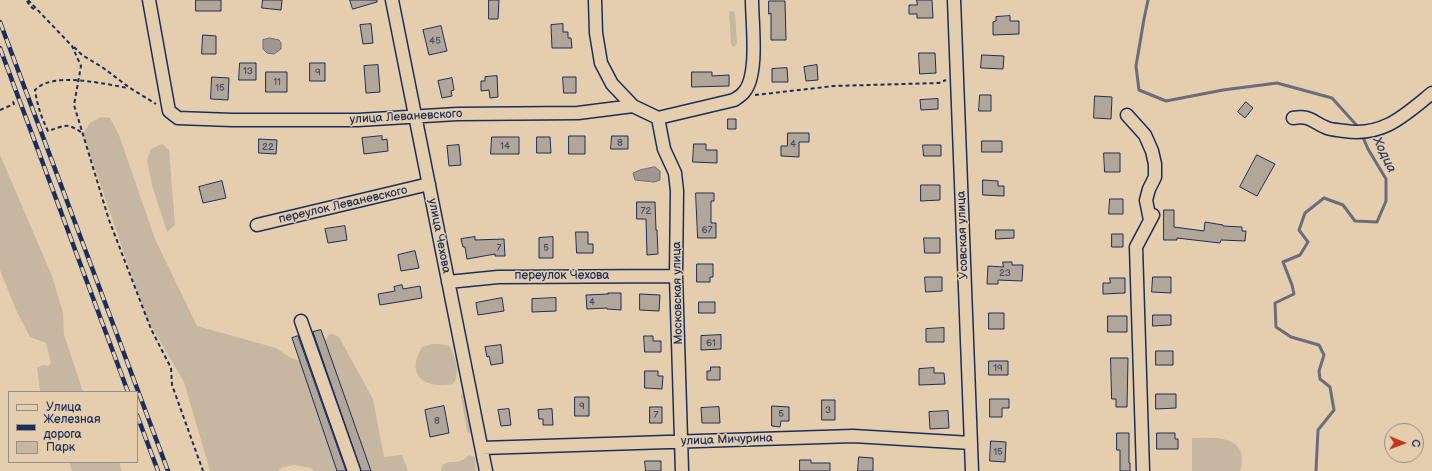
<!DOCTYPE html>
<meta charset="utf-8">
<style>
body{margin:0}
#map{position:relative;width:1432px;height:471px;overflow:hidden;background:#e4cead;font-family:"Balsamiq Sans",sans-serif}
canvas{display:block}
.legend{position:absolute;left:8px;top:391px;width:130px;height:72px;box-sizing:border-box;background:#e4cead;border:1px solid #948e8d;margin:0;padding:5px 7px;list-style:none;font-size:12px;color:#1b2f5e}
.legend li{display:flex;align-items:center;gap:8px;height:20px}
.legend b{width:20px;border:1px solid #948e8d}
.north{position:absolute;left:1384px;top:423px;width:40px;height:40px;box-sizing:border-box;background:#e4cead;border:1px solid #948e8d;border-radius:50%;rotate:91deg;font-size:11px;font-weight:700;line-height:16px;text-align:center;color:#1b2f5e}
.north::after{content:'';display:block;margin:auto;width:14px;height:18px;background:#c8321e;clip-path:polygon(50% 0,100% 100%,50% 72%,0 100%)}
</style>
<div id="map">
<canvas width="1432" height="471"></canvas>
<ul class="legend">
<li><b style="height:5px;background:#e4cead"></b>Улица</li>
<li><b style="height:5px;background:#1b2f5e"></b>Железная дорога</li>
<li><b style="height:11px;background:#c7b7a1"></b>Парк</li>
</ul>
<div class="north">С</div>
</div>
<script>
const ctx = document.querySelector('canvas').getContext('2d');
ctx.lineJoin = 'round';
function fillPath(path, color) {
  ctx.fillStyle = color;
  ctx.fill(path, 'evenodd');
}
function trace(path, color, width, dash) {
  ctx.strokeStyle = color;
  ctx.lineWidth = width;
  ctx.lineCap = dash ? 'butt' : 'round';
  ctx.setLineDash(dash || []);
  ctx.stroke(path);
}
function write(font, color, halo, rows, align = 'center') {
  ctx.font = font + ' "Balsamiq Sans",sans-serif';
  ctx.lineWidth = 3;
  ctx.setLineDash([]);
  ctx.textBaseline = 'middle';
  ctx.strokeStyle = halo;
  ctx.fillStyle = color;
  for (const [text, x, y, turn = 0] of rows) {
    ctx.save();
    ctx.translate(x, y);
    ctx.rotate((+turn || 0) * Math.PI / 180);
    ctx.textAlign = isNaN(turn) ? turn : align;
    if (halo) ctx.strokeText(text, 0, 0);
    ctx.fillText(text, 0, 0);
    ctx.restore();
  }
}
fillPath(new Path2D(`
 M733,11l2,3 2,30 -4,3 -2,-4 -2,-31z
 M101,117l9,1 9,17 36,104 42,87 79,22 13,9 11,4 37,110h-22l-5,-3 -16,-3 -11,2 -5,4h-68l-26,-89 -38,-65 -63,-183 7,-11z
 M162,144l7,6 6,75 -8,7 -15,-47 -5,-25 4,-11z
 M0,155l52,121 11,37 1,22 19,57h-42l-1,-2 -3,-22 6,-3 5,1 3,-3 -5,-20 -16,-6 -14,-27 -16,-40z
 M329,334h4l6,3 34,62 11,58 18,-2 6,16h-37l-46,-130z
 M432,344h9l8,2c7,11 12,27 4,38 -29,5 -48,-8 -31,-37z
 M463,392l4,2 6,36 -2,4 -4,-2 -6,-36z
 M1192,438c18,0 48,-4 50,20 0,5 -1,9 -2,13h-48z
 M469,455l6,2 1,14h-35l1,-6c11,-6 16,1 27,-10z
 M69,462h50l3,9h-50z`), '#c7b7a1');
const water = new Path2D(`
 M270,38l9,2 2,3v6l-7,5 -7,-1 -4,-4v-9z
 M655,167l5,4v9l-6,2 -19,-2 -2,-7 7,-3z`);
fillPath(water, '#a09792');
trace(water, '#6b6d7d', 1);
trace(new Path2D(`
 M1148,0l-4,19 -8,47 3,24 27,11 57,-11 54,-7 55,15 27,30
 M1316,471l2,-41 16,-20 -4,-23 -10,-8 -1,-8 5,-16 -5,-10 -28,-8 -15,-10 -1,-24 19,-9 -2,-9 -9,-23 17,-7 8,-13 -9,-12 6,-17 19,-15 19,7 12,16 22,1 9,-21v-22l-18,-30 -6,-14`), '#6b6d7d', 3);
const building = new Path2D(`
 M196,0h25v11h-25z
 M263,0h19l-1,10 -19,-2z
 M350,0h27v2l-24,7z
 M489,0h10l-1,19h-9z
 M917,0h15l1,18h-16v-4h-8v-9h8z
 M769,1h16l1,39h-15v-27l-2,1z
 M1010,16v5h9v13l-26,1v-13l3,-1v-4z
 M371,24l2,19 -10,1 -3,-19z
 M563,24v8h5v6h3l1,10h-20l-1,-23z
 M441,26l6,25 -18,4 -6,-25z
 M203,35l13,1v18h-14z
 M919,53h16l1,20 -16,1z
 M982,55l22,1 -1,13 -22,-1z
 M240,63h16v17h-17z
 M310,63h15v18h-15z
 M378,65l2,27 -14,1 -2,-27z
 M817,65l1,15 -12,1 -2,-14z
 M787,68l1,14h-16v-13z
 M266,72h21v20h-21z
 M692,72h20v4l17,-1v11l-37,1z
 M497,76l1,21 -8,1 -1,-8 -8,1v-10h4v-4z
 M212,77l17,1 -1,22 -17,-1z
 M563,77h13v16h-12z
 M452,78l2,12 -3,1 1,5 -10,2 -4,-17z
 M980,95h11v16h-12z
 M1095,96l17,1 -1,22 -17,-1z
 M938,99v10l-17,1 -1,-10z
 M1246,102l7,6 -8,10 -7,-6z
 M728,119h8v10h-8z
 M788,133h21v9h-10v15l-18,-1v-10h6z
 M382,136v4l5,-1 1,12 -24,3 -2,-16z
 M569,136h16v18h-16z
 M612,136h16v13h-17z
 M492,137h27v17h-28z
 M537,137h13l1,16h-14z
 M259,139l18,1 -1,14 -17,-1z
 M982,141h20v11h-20z
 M694,144h12v6h11v13l-24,-1z
 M459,145l2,20 -12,1 -2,-20z
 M923,145h18v11h-17z
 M1104,153h16v19h-15z
 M1257,155l18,9 -18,32 -17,-9z
 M983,180l15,1v5h6v10l-21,-1z
 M222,181l4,17 -23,5 -4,-16z
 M921,185h19v15l-19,1z
 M696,193h18v8h-3v22h5v15h-18z
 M1110,199h13v15h-14z
 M637,202h18l1,28h1l1,24 -11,1 -1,-36h-9z
 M1164,210h10v17l30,4 1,-9 18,3v1l19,1v4h4l-1,10 -24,-1 -1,3 -43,-5v2h-13z
 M345,226l2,14 -19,3 -3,-14z
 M996,230h18v8l-18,1z
 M576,232h12v12h5v9h-16z
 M1112,234h11v13h-11z
 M475,237v3l29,-1 1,17h-10v-2l-28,5 -2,-12h-2l-2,-8z
 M553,237v21h-14v-20z
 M924,238h16v15h-15z
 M415,251l4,17 -18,3 -3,-16z
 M1003,262h9v3h11l-1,16 -24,-1v4h-11l1,-18 15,1z
 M697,264h16v13h-3v5h-13z
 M925,277h17v14l-16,1z
 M1153,277h18v16l-19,-1z
 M1110,278h15v15l-22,1v-11h7z
 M402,285l1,4 17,-3 2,12 -42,7 -2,-11 17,-3 -1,-4z
 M608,293h13v17l-14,-1v-1l-20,1 -1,-14 22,-1z
 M640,294l20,1 -1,16 -19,-1z
 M502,298l2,13 -26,4 -2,-12z
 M556,298v13l-24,1v-13z
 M699,302h16v11h-16z
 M989,313h15v16h-15z
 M1153,315h18v10l-18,1z
 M1108,316h19v16h-19z
 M944,328v14h-18v-13z
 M321,330l4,11 46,130h-10l-48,-139z
 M721,335v14l-20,1v-14z
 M298,336l48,135h-9l-45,-133z
 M644,336h9v5h8v11h-16z
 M501,345l2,18 -12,2 -2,-9 -2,1 -2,-10z
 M1156,351h17v14h-17z
 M1111,358h17l-1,49h-11v-8h-4z
 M989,361h19v14h-19z
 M711,367h9v13h-13v-9h3z
 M934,368v5h10l1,11 -26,1v-16z
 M645,371h13v5h5l-1,13 -17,-1z
 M1156,394h20v14l-20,1z
 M575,397h14v19h-14z
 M990,399h19v9h-7v9h-12z
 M822,400h13v20h-13z
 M444,406l5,27 -19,4 -5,-27z
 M772,406l17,1v14h-8l-1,6 -8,-1z
 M650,407h12v16h-12z
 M719,407l1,16h-18l-1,-15z
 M509,409l2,16 -10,1 -3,-16z
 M552,409l1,16h-10v-6h-4l-1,-9z
 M948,411l1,17 -19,1 -1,-17z
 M1117,433h12v30h1v8h-10v-21h-3z
 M1157,433h18v6h3v10h-21z
 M991,441l15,1 -1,20 -15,-1z
 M859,457l14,1v13h-15z
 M800,460h11v3h19v8h-30z
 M645,461h16v10h-15z`);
fillPath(building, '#b2a699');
trace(building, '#1b2f5e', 1);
const minor = new Path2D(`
 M149,0l20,111 9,7 54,2h126l99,-6 121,-1 55,-7
 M392,0l94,471
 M595,0l1,33 5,30 11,21 21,22 25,12 76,-18c3,-2 8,-5 10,-8 15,-17 8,-69 8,-92
 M954,0l18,471
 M1127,115l18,20 7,16 3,13v13l-6,12 -3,11 4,20
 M658,118l6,31 11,24 2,18 -1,85 6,195
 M1293,118c18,-3 19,4 34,10 5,2 12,2 18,3 38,6 60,-16 87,-38
 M257,225l172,-41
 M448,282l50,-5 178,-1
 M301,321l53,150
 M482,448l371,-12 118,7
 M1143,471l-7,-224 17,-32`);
trace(minor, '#1b2f5e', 15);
trace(new Path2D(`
 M28,0l44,46 9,20 -7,39 35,115 42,109 20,39 1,17 31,86
 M27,1l3,5 6,5
 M74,47l8,8 20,12 28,21 26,16
 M755,95l79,-9 105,-3 7,-3
 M0,110l14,-6 -2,-5
 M81,132c-15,-10 -17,-6 -33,-1 -7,-14 -11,-27 -13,-41 18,-19 69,-6 93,-2`), '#1b2f5e', 2, [4, 3]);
trace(minor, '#e4cead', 12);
const rail = new Path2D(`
 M0,22l168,449
 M0,48l128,344
 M137,415l21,56`);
trace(rail, '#1b2f5e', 4.5);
trace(rail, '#e4cead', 3, [9]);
write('10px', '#414d6d', null, [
 ["45",435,41],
 ["13",248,71],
 ["9",318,72],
 ["11",277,82],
 ["15",220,88],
 ["8",620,143],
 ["4",793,144],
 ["14",505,146],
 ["22",268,147],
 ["72",646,211],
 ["67",707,230],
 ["7",499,248],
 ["5",546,248],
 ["23",1005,273],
 ["4",592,302],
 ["61",711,343],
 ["19",998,368],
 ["9",582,406],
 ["3",828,410],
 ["5",781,414],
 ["7",656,415],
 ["8",437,421],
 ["15",998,452]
]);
write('12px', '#1b2f5e', '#e4cead', [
 ["улица Леваневского",406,117,-3],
 ["переулок Леваневского",343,205,-13],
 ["Усовская улица",963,235,-92],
 ["улица Чехова",439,236,79],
 ["переулок Чехова",562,276],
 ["Московская улица",678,293,-91],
 ["улица Мичурина",727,440,-2]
]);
write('italic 13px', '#2f3f66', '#e4cead', [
 ["Ходца",1384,155,64]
]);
</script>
